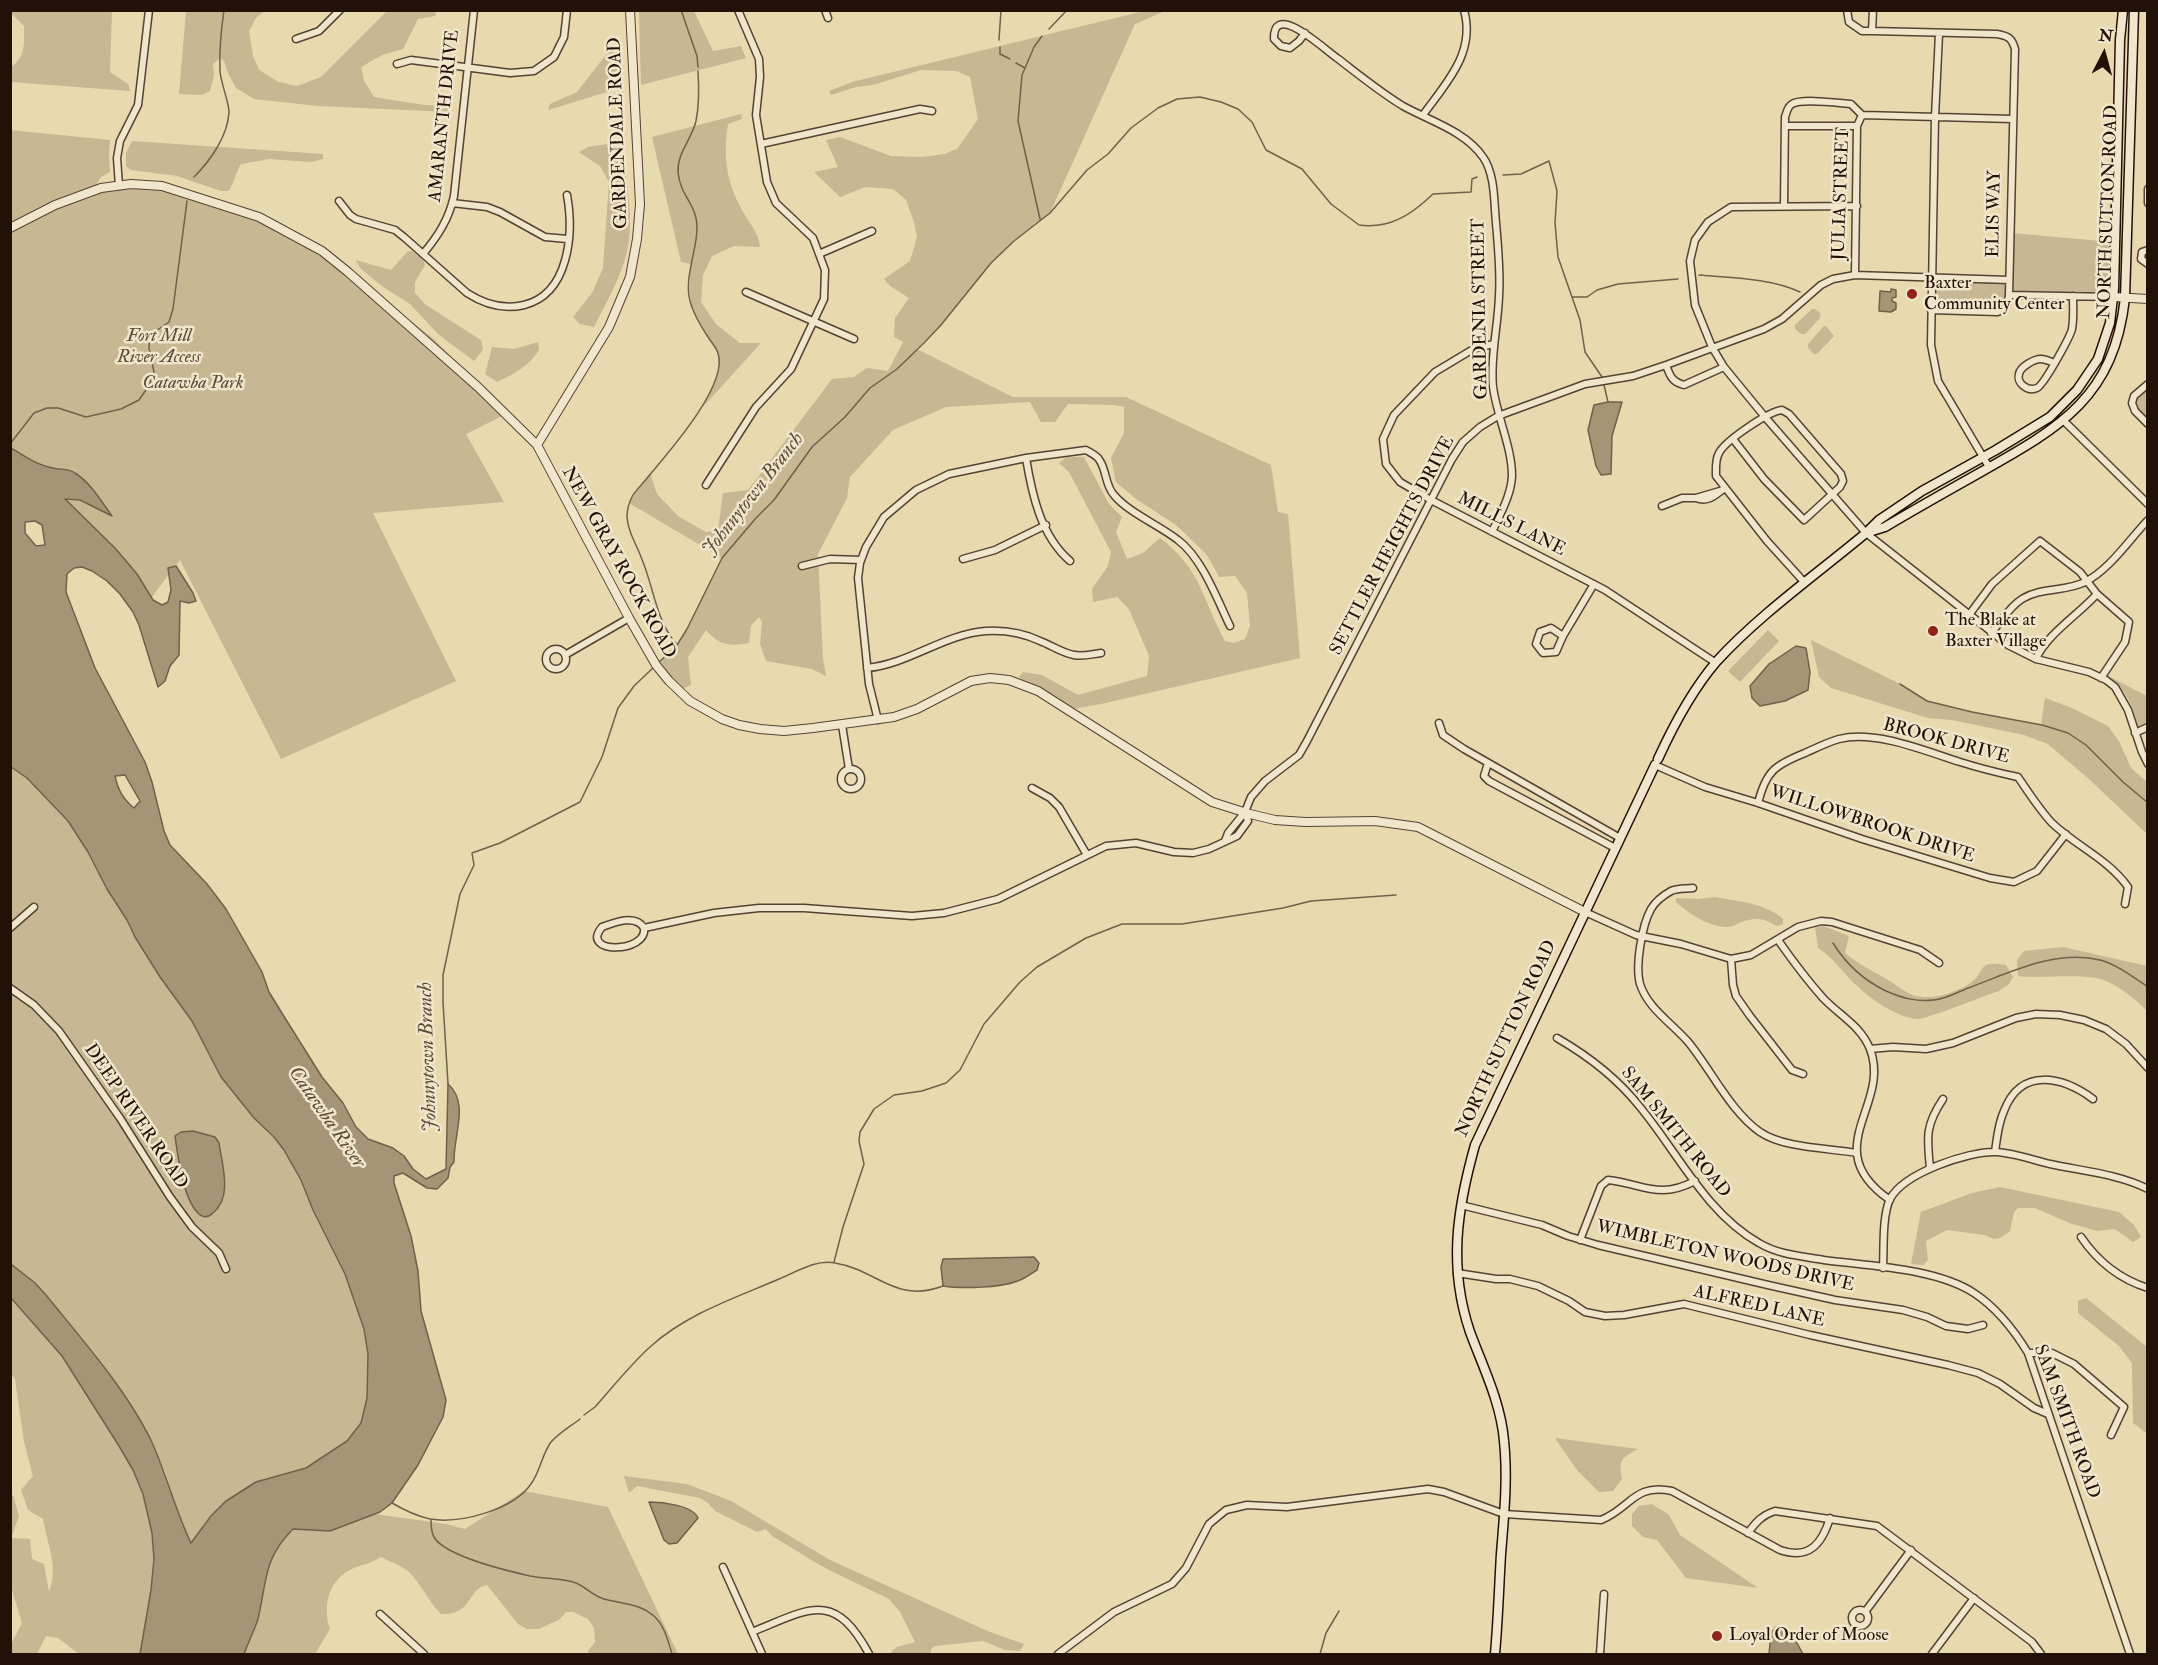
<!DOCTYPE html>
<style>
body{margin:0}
#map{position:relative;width:2158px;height:1665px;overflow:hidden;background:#e8d9af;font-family:"IM FELL Double Pica",serif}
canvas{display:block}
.frame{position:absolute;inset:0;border:12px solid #231108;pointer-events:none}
.north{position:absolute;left:2074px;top:24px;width:60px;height:60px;-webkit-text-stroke:4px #f0e6cb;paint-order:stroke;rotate:6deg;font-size:16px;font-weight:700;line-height:24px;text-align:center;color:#231108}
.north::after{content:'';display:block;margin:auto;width:21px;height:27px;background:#231108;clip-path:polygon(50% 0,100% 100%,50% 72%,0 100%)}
</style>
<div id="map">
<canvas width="2158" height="1665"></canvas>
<div class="frame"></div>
<div class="north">N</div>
</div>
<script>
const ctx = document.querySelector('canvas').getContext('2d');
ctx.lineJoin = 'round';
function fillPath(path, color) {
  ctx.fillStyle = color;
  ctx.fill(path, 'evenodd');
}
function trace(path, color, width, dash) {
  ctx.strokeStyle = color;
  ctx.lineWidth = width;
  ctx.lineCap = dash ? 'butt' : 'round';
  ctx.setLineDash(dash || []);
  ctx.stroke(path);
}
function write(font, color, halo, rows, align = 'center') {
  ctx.font = font + ' "IM FELL Double Pica",serif';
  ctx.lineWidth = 5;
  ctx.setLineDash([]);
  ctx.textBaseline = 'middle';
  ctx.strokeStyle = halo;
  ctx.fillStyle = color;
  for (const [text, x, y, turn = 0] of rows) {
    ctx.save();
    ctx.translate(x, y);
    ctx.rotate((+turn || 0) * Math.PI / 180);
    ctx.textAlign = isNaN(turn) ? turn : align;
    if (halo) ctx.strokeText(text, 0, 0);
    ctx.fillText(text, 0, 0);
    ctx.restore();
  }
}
fillPath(new Path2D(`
 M11,10l101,1 -2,61 18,12 2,7 -119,-9v-15c15,-10 13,-24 13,-41l-13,-13z
 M186,11h78l-8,7 -7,13 4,25 6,14 20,12 18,4 24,-9 66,-66h49l-1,5 -17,3 -15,30 -21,6 -21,12 3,14 10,16 50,8 23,1 4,6 -133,-6 -64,-7 -18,-11 -8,-15 -4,-12 -4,-3 -7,6 1,12 -4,15 -8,4 -23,-1z
 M639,11h55l19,40 28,-5 5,12 -105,27z
 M1144,11h21l-30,13 -85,189 -36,28 -23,22 -50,62 -24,24 96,48h113l145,68 7,47 10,2 12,144 -199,46 -27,5 -31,-19 -21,-8 -3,-5 4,-5 19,3 36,20 69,-19 2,-20 -20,-47 -12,-12 -24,5 -1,-13 16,-23 3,-14 -42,-80 -10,-9 8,-6h17l25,47 13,13 -6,15 11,27 16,-6 17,-15c42,32 42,61 65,103l8,2 12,-4 5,-13 -3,-33 -12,-17 -16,1 -12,-22 -31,-30 -40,-26 -20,-17 -5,-24 13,-25v-26l-9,-2 -47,-1 -13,18h-14l-11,-20 -84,5 -53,23 -43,47 -3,21 -29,56 5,104 3,18 -14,-7 -46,-8 -6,-17 2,-22 -3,-5 -8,9 -2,17c-20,4 -30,2 -43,-13l-18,27 3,28 -9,4 -12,-13 -10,-15 17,-16 10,-16 35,-71 -93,-55 21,-30 7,21 22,23 27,15 12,-2 5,-37 25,-3 84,-111 22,-2 13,-9 21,3 15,-29 -9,-5 1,-19 14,-20 -19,-12 -6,-7 26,-18 7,-24 -3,-15 -8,-22 -13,-11 -28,-2 -25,10 -26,-25 24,-5 -12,-27 14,-3 51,19 31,1 22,-3 13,-5 21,-30 -8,-42 -14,-6 -35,-1 -48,15 -17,2 -25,8 -2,-4 23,-9z
 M608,52h8l1,37 -69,21 2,-6 27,-12z
 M741,114l1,5 -14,5c-5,32 -2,57 14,86 7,13 16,21 18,37l-26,-1 -22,10 -9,19 -2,27 15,22 24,19h21l-58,64c8,-15 19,-34 15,-52 -2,-8 -10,-17 -14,-24 -15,-24 -16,-39 -13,-67l-10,-2 -29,-125z
 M10,130l100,10 -1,13 1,19 -9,5 -7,11 -38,17 75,-21 58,10 83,30 76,48 87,68 71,74 -40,20 38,68 -131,11 83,168 -175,78 -101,-199 -32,42 -137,-142z
 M132,141l191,13v5l-12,3 -42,-3 -28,5c-6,9 -6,20 -13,27h-7l-44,-15 -46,-6 -5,-4v-13z
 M620,142c5,32 13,66 9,98 -4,31 -21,59 -35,87l-14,-3 -7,-7 19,-24 11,-25 6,-86 -9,-16 -21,-14 9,-5z
 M2012,233l100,9 -2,46 -9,7 -11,-2 -77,-2 -2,-2z
 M408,251h4l11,9 2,5 -10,17v11l11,12 55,35 2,10 -9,11 -36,-27 -28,-30 -27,-17 -23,-19 -4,-8 35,10z
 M1942,281l60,1 4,5 -1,15 -6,7 -61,-2 -4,-3v-18l3,-4z
 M1812,309h3l5,4v5l-15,16h-4l-6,-5v-4z
 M1826,326l8,10 -17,18h-3l-6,-6v-4l15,-17z
 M538,342l1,8c-10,16 -25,24 -42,32l-12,-8 7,-27 22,2z
 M2147,389v31l-9,-9 -3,-8 2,-6z
 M1768,630l11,11 -39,41 -12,-11z
 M1811,640l89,44 27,17 45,11 69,13 4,-27 27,10 36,18 12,17 11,25 16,14v52l-57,-54 -42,-36 -24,-9 -72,-15 -24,-2 -97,-30 -12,-11z
 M2108,676l39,20v26l-9,5c-5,-22 -12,-37 -30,-51z
 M10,767l17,11 41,43 20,31 19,37 20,31 8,17 25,40 32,44 29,56 33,41 20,19 10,13 17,30 12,30 32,64 19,55 4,25 -1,44 -6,25 -14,18 -41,27 -50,14 -30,19 -15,15 -20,27 -17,-39 -8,-30 -17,-38 -35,-56 -68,-85 -11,-12 -24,-19z
 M1715,897c22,4 50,6 68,22v5l-6,2c-14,-8 -20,-9 -36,-4 -4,2 -9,5 -13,5 -19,0 -39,-13 -52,-25v-4l23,1z
 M1823,926l26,10 -4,17c13,11 28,18 43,27 9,5 19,14 28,16 17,4 38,-3 53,-12 19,-12 5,-24 37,-19l7,12 -4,7 -10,7c-13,4 -74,29 -82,28 -21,-2 -45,-19 -60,-33 -14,-13 -23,-28 -39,-38l-3,-21z
 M2063,947l84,19v45c-12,-12 -25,-23 -41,-30 -19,-9 -64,-2 -88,-5l-1,-16 7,-9z
 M2000,1187l119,25 15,13 7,12 -8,5 -18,-13 -18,2 -28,-8 -34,-15h-17l-4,4 -4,19 -10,7 -6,1 -10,-4 -37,-5 -21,11 2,19 -5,5 -12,-1 10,-52 51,-19z
 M11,1298l51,58 57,90 14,24 10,24 9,39 2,26 -3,31 -11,64h-61l-21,-16 -12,-2 -9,18h-26l-1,-8 12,-23 -11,-36v-91l2,-1 6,21 -8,22 19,1 2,20 12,5 5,28c10,-25 -2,-48 -6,-73l-15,-9 -7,-20 12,-14 -9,-34 -9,-63 -4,-5z
 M2086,1298l61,49v92l-1,-6 -13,-10 -1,-60 -13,-17 -41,-33v-12z
 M1555,1438l83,11c-16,9 -20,10 -16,30l-9,12 -14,1 -22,-22z
 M624,1476l63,8 44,17 99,59 160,72 34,12 -4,7 -15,-1 -22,-9 -48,5 -4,3v5h-42l8,-7 18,-5 -15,-30 -11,-13 -64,-31 -53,-32 -6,-7 -9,3 -42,-21 -7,-8 -8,-5 -63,-12 -8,7z
 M524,1491l84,16 70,147h-89l-1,-3 7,-9 -1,-14 -6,-9 -15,-7h-7l-6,7 -21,10h-12l-9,-5 -31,-39c-21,4 -13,30 -46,29 -12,-12 -19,-28 -30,-40 -7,-8 -20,-12 -30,-17 -11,7 -15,6 -27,11 -25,10 -32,37 -24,61l-15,25h-71c4,-11 10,-23 13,-35 10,-39 6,-59 36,-90l38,2 44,-17 71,10 19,5z
 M1652,1504l17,11 11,20 78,53 -72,-10 -29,-38 -14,-3 -11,-11v-12l7,-8z`), '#c7b793');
const water = new Path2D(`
 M1891,289l5,1v7l-4,1v3l4,2v6l-5,3 -12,-1 1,-20 11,1z
 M1608,402h14l-10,34 -1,38 -10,1 -5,-9 -8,-36 6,-25z
 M11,448c13,8 26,17 42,20 7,2 15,0 22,5 16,10 26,28 37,43l-32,-16 -15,-1 50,49 22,26 16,26 9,5 6,-3 3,-12 -3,-22 8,-2 17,27 3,8 -7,2 -9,-2 -1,54 -9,11 -5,15 -7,6 -19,-62 -6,-13 -13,-18 -13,-13 -15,-10 -10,-4 -8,1 -7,6 -1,18 29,76 50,94 7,20 12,49 6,14 37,39 19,25 36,63 7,20 16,26 37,59 21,26 13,24 12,12 25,9 11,8 9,13 13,10 20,-10 2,-85c22,19 5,52 6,78l-4,5 -2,11 -11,11 -10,-1 -24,-15 -9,3v7l17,53 7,35 3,40 25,89 -3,17 -25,48 -26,38 -12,9 -50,19 -37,-2c-30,30 -26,52 -35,90 -4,12 -10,24 -14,35h-104l11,-64 3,-31 -2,-26 -9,-39 -10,-24 -14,-24 -57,-90 -51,-58v-34l24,19 11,12c36,45 76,89 103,141 17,35 25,72 42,107l20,-27 15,-15 30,-19 50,-14 41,-27 14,-18 6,-25 1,-44 -4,-25 -19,-55 -32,-64 -12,-30 -17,-30 -10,-13 -20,-19 -33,-41 -29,-56 -32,-44 -25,-40 -8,-17 -20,-31 -19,-37 -20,-31 -41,-43 -16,-11zM35,521l7,4 3,20 -9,1 -11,-13v-11zM125,775l15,26 -6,7c-11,-9 -16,-18 -19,-32z
 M1796,646l10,2 4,24 -2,18 -23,11 -25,5 -8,-8 -2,-12 19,-22z
 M193,1131l22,6 4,6c3,22 14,54 -6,70 -4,4 -8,5 -13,2 -17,-14 -22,-58 -25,-79l6,-4z
 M1034,1257l5,6 -2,7c-5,3 -11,8 -17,10 -17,8 -59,9 -77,6l-2,-19 2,-8z
 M649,1502c13,0 43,3 49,16l-21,25 -8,1 -5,-4z
 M1776,1627h9l7,7 11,20h-34l2,-21z`);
fillPath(water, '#a59576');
trace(water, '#71604a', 1.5);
trace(new Path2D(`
 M681,10l16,46 1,11
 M1049,29l18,-19
 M999,40l2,-30
 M1000,47v7l10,5
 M1016,63l9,5
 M1503,175l18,-1 28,-13 8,30 -2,32 3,34 22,63 5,32 17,25
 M194,177c16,-16 34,-41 35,-65 0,-10 -8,-28 -9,-41 -1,-21 1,-40 4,-61
 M1040,219l-22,-98 4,-46 12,-28 8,-11
 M1699,275c33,3 71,3 101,17
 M1573,297h14l10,-7 21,-6 60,-5
 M1604,385l4,17
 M10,444l24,-31 13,-5h11l28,9 35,-8 18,-9 11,-16 4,-12 -5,-24 1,-13 19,-13 4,-13 14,-108
 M676,644c-21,-26 -22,-57 -35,-87 -5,-14 -13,-24 -14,-40 0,-8 2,-15 6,-22 22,-28 97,-106 85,-142 -2,-6 -7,-11 -10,-16 -8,-12 -17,-27 -19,-41 -4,-24 12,-56 7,-78 -3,-16 -16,-24 -18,-46 -1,-19 14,-33 18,-51 3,-15 3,-35 2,-50
 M657,664l20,-19 10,-16 35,-71 34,-40 18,-18 38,-53 33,-30 25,-29 27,-19 27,-26 17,-18 50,-62 23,-22 36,-28 37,-43 21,-16 23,-26 27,-20 19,-9 23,-2 21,5 17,7 14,13 14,28 36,19 29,35 28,21c31,4 52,-10 74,-31l38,-2 1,-13 5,-2
 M1900,684l27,17 45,11 70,13 26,8 18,12 37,37 25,21
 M1833,943c13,21 30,37 53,48 16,7 30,11 48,9 12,-1 24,-8 34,-12 41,-15 88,-39 132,-28 18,5 33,17 48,27
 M448,1084l-5,-82v-27l17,-81 14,-29 -2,-12 28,-10 80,-41 22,-45 16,-49 16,-22 20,-19
 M834,1262l9,-35 21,-63 -5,-23 1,-9 14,-23 20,-14 28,-4 24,-8 14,-13 24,-46 36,-42 17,-15 49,-29 36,-14h60l101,-16 28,-7 85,-6
 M584,1415l11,-8c18,-20 35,-42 55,-60 36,-33 85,-49 129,-68 17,-7 37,-20 56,-16 43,7 60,41 108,23
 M392,1503c12,7 24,13 38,16 30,5 83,-9 101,-35 9,-12 11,-30 20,-42 8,-9 20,-16 29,-23
 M431,1519c0,6 0,13 3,18 11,19 74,34 96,39 15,3 32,2 46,7 10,4 17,13 28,16 18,5 36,4 51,18 10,10 13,24 17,37
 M1320,1654l6,-21 13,-22`), '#71604a', 1.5);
const minor = new Path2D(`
 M825,10l3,8
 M1847,10l2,12 13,9h10l1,-21
 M1872,31l125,3c11,2 15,4 18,15l-6,246c-1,8 -3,15 -12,17l-66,-2
 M1305,33l-6,8 -9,7 -9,-2 -7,-7c-1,-39 51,11 63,19 21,16 43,34 66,48 27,15 62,25 80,51 10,14 11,36 12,53 2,29 6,58 4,86 -1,31 -9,61 -6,91 4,30 19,60 19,89 -1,20 -12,38 -20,56
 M1939,34l-4,83 -4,228 7,36 51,86
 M296,39l23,-8 21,-21
 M397,64l14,-4 99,13 24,-2 20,-14 10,-20 3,-27
 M1423,115c23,-32 53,-62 41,-105
 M1862,115l150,4
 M1785,126h72
 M761,144l159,-35 12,2
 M119,186l-2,-28 3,-17 18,-36 11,-95
 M2148,189v14
 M339,201l11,14 6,4 39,11 10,8 62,55c17,11 36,17 57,12 45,-11 50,-71 43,-110
 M452,203l35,4 13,5 45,25 22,2
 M1784,206l1,-89c2,-5 2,-10 7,-13 10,-6 46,-1 59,0l11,11
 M1857,206l-126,1 -23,15 -13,18 -5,21 5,44 17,42 12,20 41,50 101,116 142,112 28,14 53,13 17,8 9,7 13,23 14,42 6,12
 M2148,250l-6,2 -1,7 7,5
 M423,254c15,-18 26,-35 31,-58l20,-186
 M819,254l53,-23
 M1855,275l2,-149 5,-11
 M746,292l108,47
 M2009,295l105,2
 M1494,344l-19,4 -40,24 -41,43 -11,24 3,25 14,18 31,18 174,90 111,73
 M2054,363c-5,-2 -9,-4 -13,-4 -7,0 -21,8 -22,15 -3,9 9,18 18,14 7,-3 33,-51 35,-59 2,-11 1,-22 1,-33
 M1666,365c4,11 6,17 18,20l40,-18
 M2148,384l-14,12 -2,7 3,8 13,13
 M2064,421l84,83
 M1733,439l31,40 40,41 36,-33 3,-6 -2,-7 -52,-60 -7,-4c-13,1 -57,31 -63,43 -4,7 -3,15 -3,23l51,65 38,42
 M1026,458c6,37 15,78 44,103
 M706,485l50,-78 35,-38 33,-70 1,-29 -12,-32 -37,-35 -9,-21 -11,-67 4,-38 -1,-18 -21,-49
 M1720,491l-24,7c13,5 20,-4 29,-10
 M1662,506l20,-8h14
 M963,559l32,-9 51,-25
 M802,566l28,-7 31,1
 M1969,615l23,-31 48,-43 40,31 17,22 32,28 -4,20 -24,36
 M1991,633c10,-11 18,-26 31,-34 19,-12 43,-7 63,-17 25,-13 43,-41 63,-62
 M1563,636l-7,16 -13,1 -7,-9 4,-12 11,-4 12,8 31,-52
 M546 659a10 10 0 1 1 20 0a10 10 0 1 1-20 0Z
 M565,655l64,-37
 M2036,659c10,-24 42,-44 61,-65
 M867,668c42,-4 77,-34 119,-37 18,-1 37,2 54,10 11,4 22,12 34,14 9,2 18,-1 27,-2
 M878,720l-9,-36 -11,-106 2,-15 6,-16 18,-30 32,-27 33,-16 77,-16 60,-8c5,3 12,6 14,11 7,11 5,24 14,34 15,18 45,30 64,45 24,18 39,59 52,86
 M1439,723l4,12 21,14 156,89
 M842,725l7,44
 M2135,733l13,-6
 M1488,763l-4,13 5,5 126,67
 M1655,765l50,22 53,16 104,36 128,39 24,4 23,-11 29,-37
 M841 779a10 10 0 1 1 20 0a10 10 0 1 1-20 0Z
 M1032,788l18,10 9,9 28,48
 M1758,803c8,-32 17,-38 47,-50 11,-5 23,-11 34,-14 37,-9 86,12 121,23 19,6 39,11 58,15 11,16 21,32 34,46 24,23 56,36 76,64l-3,17
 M1225,841l3,-8 17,-21 6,-15 14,-16 34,-26 8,-14 145,-282 11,-17 17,-15 18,-11 87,-32 48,-8 33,-11 98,-36 18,-10 39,-34 12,-6 22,-4 154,5
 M1693,888c-7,1 -15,0 -22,3 -7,4 -16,11 -20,18 -9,16 -16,57 -11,75 8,25 33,40 49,59 22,27 42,69 71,89 23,16 68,16 97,21
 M1585,912l51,23 45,9 50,15 20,-4 47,-28 23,-6 11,1 88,28 19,13
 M10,928l24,-21
 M644,928c4,25 -65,27 -42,-1 13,-5 34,-13 42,1l70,-15 45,-5h45l108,8 32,-3 54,-14 108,-53 30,-3 38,9 19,1 16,-4 28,-13 11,-15 -3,-9
 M1778,940c14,20 29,40 45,58 16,17 38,28 47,51 22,56 -54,100 20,151
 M1731,959l2,26 3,11 14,20 42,54 11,4
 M10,988l24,17 25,26 61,87 50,79 22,30 27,26 7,16
 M1557,1038c33,19 60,40 83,69 38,46 66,106 119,136 20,12 43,13 65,17 45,6 112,8 150,33 23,15 40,37 54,60l102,301
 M1870,1049l23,-2 33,2 27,-6 63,-25 20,-4 24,1 24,5 22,9 20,15 22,24
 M1995,1152c2,-14 3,-28 9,-41 17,-45 59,-34 89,-12
 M1930,1168c-3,-31 -5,-42 13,-69
 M1461,1205l81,20 26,11 30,9 170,40 67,15 68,10 24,7 19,9 22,3 15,-4
 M2081,1237c17,25 38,42 67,51
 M1580,1240l21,-54 7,-6c36,4 50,20 87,1
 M1883,1268c1,-19 -1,-52 7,-69 14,-26 78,-48 106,-47 18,1 37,8 54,12 32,7 69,10 98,25
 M1457,1273l39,6h14l28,7 31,15 16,11 20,4 19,-1 60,-11 126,31 138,30 30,8 22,11 34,24 14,6
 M2028,1353h24l22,11 50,43 -13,28
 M1748,1533c8,-11 14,-18 27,-22l102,15 155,116 9,12
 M723,1567l39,87
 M1852 1618a8 8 0 1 1 16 0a8 8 0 1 1-16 0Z
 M1865,1612l46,-62
 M380,1614l44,40
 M752,1632c57,-23 82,-43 117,22
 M1058,1654l56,-42 58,-28 14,-16 23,-44 17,-14 21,-5 40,2 141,-18 16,3 60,22 97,6c30,-12 33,-37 71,-29l108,59c29,10 42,-6 50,-32
 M1600,1654l4,-60
 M1932,1654l42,-56`);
const tertiary = new Path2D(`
 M10,228l45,-23 46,-17 30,-4 31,2 97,31 63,34 26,21 130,115 59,58 92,173 27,47 13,16 21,20 32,18 17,6 21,4 24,2 29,-3 81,-11 23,-8 54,-28 19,-3 19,2 29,11 174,111 38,12 25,6 30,2 70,-1 43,6 167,85
 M2114,297l34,2
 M537,445l72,-118 21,-50 7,-38 3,-35 -10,-194`);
const secondary = new Path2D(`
 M1869,532l16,-5c32,-19 64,-37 96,-55 80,-45 133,-75 144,-174l9,-288
 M1658,759c16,-35 34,-69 59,-98 42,-46 101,-88 149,-128l13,-13 43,-29 74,-41 54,-33 27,-27 21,-31 12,-36 4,-34 6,-249 3,-30
 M1495,1654c3,-33 4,-66 6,-100 3,-37 7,-76 3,-113 -3,-38 -21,-74 -34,-109 -22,-65 -13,-123 5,-187l180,-380`);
trace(minor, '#544332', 9);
trace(tertiary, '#544332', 10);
trace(secondary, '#231108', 11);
trace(minor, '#f0e6cb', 6);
trace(tertiary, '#f0e6cb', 8);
trace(secondary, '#f0e6cb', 8);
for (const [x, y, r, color] of [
 [1912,294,6,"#8f2418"],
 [1933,631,6,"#8f2418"],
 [1717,1636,6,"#8f2418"]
]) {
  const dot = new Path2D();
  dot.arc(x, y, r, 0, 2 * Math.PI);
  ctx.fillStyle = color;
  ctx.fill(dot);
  trace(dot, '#f0e6cb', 2);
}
write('18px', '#231108', '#f0e6cb', [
 ["AMARANTH DRIVE",445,116,-84],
 ["GARDENDALE ROAD",619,133,-92],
 ["JULIA STREET",1842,194,-88],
 ["NORTH SUTTON ROAD",2109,212,-88],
 ["ELIS WAY",1995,214,-89],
 ["GARDENIA STREET",1481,309,-91],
 ["MILLS LANE",1511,525,27],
 ["SETTLER HEIGHTS DRIVE",1393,546,-62],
 ["NEW GRAY ROCK ROAD",618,563,61],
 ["BROOK DRIVE",1946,742,15],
 ["WILLOWBROOK DRIVE",1872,825,18],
 ["NORTH SUTTON ROAD",1507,1039,-65],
 ["DEEP RIVER ROAD",135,1117,56],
 ["SAM SMITH ROAD",1675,1133,51],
 ["WIMBLETON WOODS DRIVE",1725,1257,13],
 ["ALFRED LANE",1759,1307,13],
 ["SAM SMITH ROAD",2066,1422,70]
]);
write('18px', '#231108', '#f0e6cb', [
 ["Baxter",1924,284],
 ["Community Center",1924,305],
 ["The Blake at",1945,621],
 ["Baxter Village",1945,642],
 ["Loyal Order of Moose",1729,1636]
], 'left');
write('italic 18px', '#5c4b39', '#f0e6cb', [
 ["Fort Mill",159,337],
 ["River Access",159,358],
 ["Catawba Park",193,384]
]);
write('italic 20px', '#5e4c39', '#f0e6cb', [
 ["Johnnytown Branch",754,495,-52],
 ["Johnnytown Branch",429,1057,-92],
 ["Catawba River",326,1118,55]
]);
</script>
